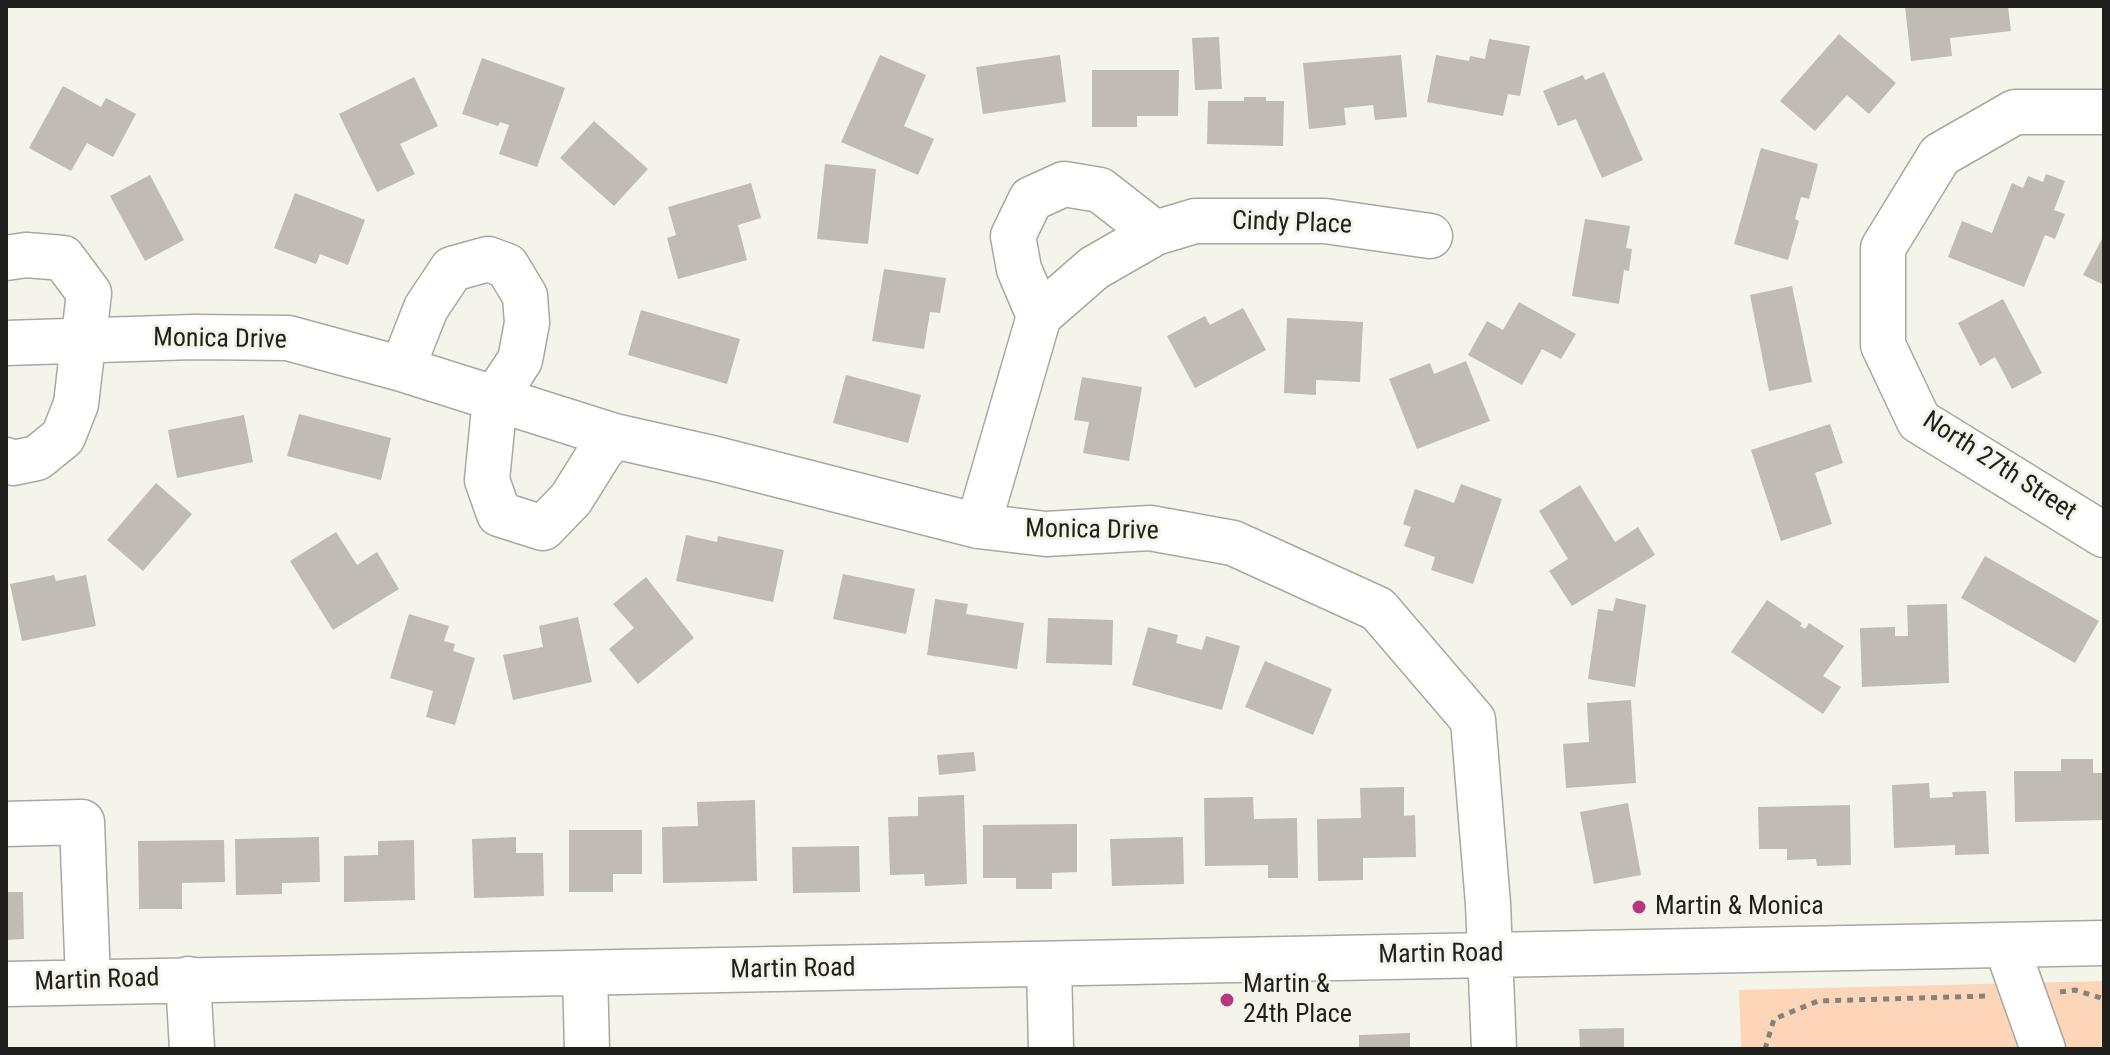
<!DOCTYPE html>
<style>
body{margin:0}
#map{position:relative;width:2110px;height:1055px;overflow:hidden;background:#f5f4ea;font-family:"Roboto Condensed",sans-serif}
canvas{display:block}
.frame{position:absolute;inset:0;border:8px solid #1f1f1c;pointer-events:none}
</style>
<div id="map">
<canvas width="2110" height="1055"></canvas>
<div class="frame"></div>
</div>
<script>
const ctx = document.querySelector('canvas').getContext('2d');
ctx.lineJoin = 'round';
function fillPath(path, color) {
  ctx.fillStyle = color;
  ctx.fill(path, 'evenodd');
}
function trace(path, color, width, dash) {
  ctx.strokeStyle = color;
  ctx.lineWidth = width;
  ctx.lineCap = dash ? 'butt' : 'round';
  ctx.setLineDash(dash || []);
  ctx.stroke(path);
}
function write(font, color, halo, rows, align = 'center') {
  ctx.font = font + ' "Roboto Condensed",sans-serif';
  ctx.lineWidth = 6;
  ctx.setLineDash([]);
  ctx.textBaseline = 'middle';
  ctx.strokeStyle = halo;
  ctx.fillStyle = color;
  for (const [text, x, y, turn = 0] of rows) {
    ctx.save();
    ctx.translate(x, y);
    ctx.rotate((+turn || 0) * Math.PI / 180);
    ctx.textAlign = isNaN(turn) ? turn : align;
    if (halo) ctx.strokeText(text, 0, 0);
    ctx.fillText(text, 0, 0);
    ctx.restore();
  }
}
fillPath(new Path2D(`
 M2104,981v68h-363l-2,-59z`), '#fdd6ba');
fillPath(new Path2D(`
 M1905,6h103l3,25 -61,7 2,18 -41,5z
 M1839,34l57,49 -27,31 -22,-19 -32,36 -35,-30z
 M1219,37l3,52 -27,1 -3,-52z
 M1489,39l41,7 -10,50 -12,-2 -5,22 -76,-14 9,-47 33,6 1,-5 15,3z
 M880,55l46,20 -22,51 30,13 -16,36 -77,-33z
 M1060,55l6,47 -83,12 -7,-47z
 M1401,55l6,62 -32,3 -2,-15 -29,3 2,17 -37,4 -6,-66z
 M482,58l83,30 -28,79 -38,-13 10,-29 -9,-3 -2,4 -36,-12z
 M1092,70h87l-1,46h-41v11h-45z
 M1604,72l39,88 -41,18 -26,-59 -18,7 -15,-35 40,-16 2,5z
 M414,77l24,49 -38,18 15,30 -38,18 -38,-78z
 M63,86l38,21 5,-9 30,16 -23,43 -26,-14 -16,28 -42,-23z
 M1244,97h22v4h18l-1,45 -76,-2 1,-43h36z
 M594,121l54,48 -34,37 -54,-48z
 M1761,148l57,16 -9,35 -8,-2 -6,22 4,2 -11,39 -54,-16z
 M825,164l51,5 -8,75 -51,-5z
 M2046,174l19,7 -11,29 11,4 -10,25 -10,-4 -21,52 -76,-30 14,-36 30,12 20,-50 11,5 5,-12 15,6z
 M150,175l34,65 -39,21 -35,-65z
 M751,183l10,35 -23,7 9,35 -69,19 -11,-41 9,-3 -8,-28z
 M295,193l70,27 -17,45 -28,-11 -4,10 -42,-16z
 M1585,219l45,7 -4,22 6,1 -3,22 -5,-1 -5,34 -47,-8z
 M2104,235v50l-21,-10z
 M884,269l62,9 -6,35 -10,-1 -6,37 -52,-8z
 M1792,286l20,96 -43,9 -19,-96z
 M2003,299l39,74 -30,16 -17,-32 -15,9 -22,-43z
 M1519,302l57,32 -15,25 -19,-10 -20,36 -54,-30 19,-34 16,9z
 M1243,308l23,42 -71,38 -28,-52 38,-20 5,9z
 M641,310l99,29 -13,45 -99,-29z
 M1287,318l76,4 -3,60 -44,-2v15l-32,-2z
 M1466,361l24,60 -73,28 -28,-70 41,-16 4,11z
 M846,375l75,20 -13,48 -75,-20z
 M1082,377l60,10 -13,74 -46,-8 6,-31 -15,-2z
 M299,414l92,24 -10,42 -94,-24z
 M244,415l9,47 -76,16 -9,-48z
 M1830,424l13,39 -28,10 17,51 -51,17 -30,-91z
 M156,483l36,31 -49,57 -36,-31z
 M1461,484l41,15 -29,85 -42,-14 4,-13 -31,-11 7,-19 -8,-3 12,-35 39,14z
 M1580,485l35,57 23,-15 17,28 -83,51 -23,-35 19,-12 -29,-48z
 M336,532l21,33 20,-13 22,37 -66,41 -43,-69z
 M686,535l31,7 1,-6 66,14 -11,52 -97,-21z
 M1985,556l114,65 -24,42 -114,-65z
 M843,574l72,15 -9,45 -73,-15z
 M54,575l2,6 30,-6 10,51 -74,15 -12,-57z
 M646,577l48,61 -56,46 -29,-35 25,-21 -21,-24z
 M1616,598l30,7 -11,82 -47,-8 10,-70 15,2z
 M935,599l33,5 -2,10 58,9 -7,46 -90,-14z
 M1767,600l35,23 -2,3 5,3 4,-6 35,23 -21,30 18,11 -18,27 -92,-62z
 M1947,604l2,79 -87,4 -2,-59 35,-1v9h13l-1,-31z
 M409,614l40,12 -5,15 11,3 -2,7 22,7 -20,67 -29,-8 7,-26 -43,-13z
 M578,617l14,65 -79,18 -10,-45 40,-8 -4,-21z
 M1048,618l65,2 -1,45 -66,-2z
 M1148,627l30,8 -2,8 26,7 4,-14 34,10 -18,64 -90,-25z
 M1265,661l67,28 -19,46 -68,-28z
 M1631,700l5,83 -70,5 -3,-44 26,-2 -2,-39z
 M974,752l2,19 -37,4 -2,-20z
 M2061,759h32v14h11v47l-89,2 -1,-51h47z
 M1929,783l1,15 23,-1 -1,-5 34,-1 3,63 -34,1v-10l-61,3 -2,-63z
 M1404,787v29l11,-1 1,42 -53,1v22l-45,1 -1,-62 44,-1 -1,-30z
 M964,795l3,89 -42,2 -1,-12 -34,1 -2,-58 30,-1v-19z
 M1253,797l1,22 43,-1 1,60h-30v-13l-63,1 -1,-68z
 M755,800l2,81 -94,2 -1,-56 36,-1 -1,-24z
 M1628,803l13,72 -47,9 -14,-72z
 M1850,805l1,60 -34,1 -1,-7 -29,1v-11h-28l-1,-42z
 M1077,824v48l-25,1v16h-36v-11h-33v-53z
 M569,830h73v44h-29v18h-44z
 M319,837l1,45 -38,1v11l-46,1 -1,-56z
 M516,837v16h27l1,43 -70,2 -2,-59z
 M1183,837l1,47 -72,2 -2,-47z
 M224,840l1,42 -43,1v26h-43l-1,-68z
 M414,840l1,60 -71,2v-46l34,-1v-14z
 M859,846l1,46 -67,1 -1,-46z
 M6,892h17l1,47 -18,1z
 M1624,1028v21h-44l-1,-20z
 M1410,1033v16h-51v-14z`), '#c0bbb3');
const minor = new Path2D(`
 M2104,112h-89l-75,43 -57,93v97l36,76 185,114
 M6,258l20,-3 37,3 26,35 -13,111 -13,33 -26,21 -24,5 -7,-3
 M1039,316l-20,-47 -6,-33 18,-37 33,-15 36,6 55,43
 M6,343l188,-6 94,1 114,31 212,67 102,23 262,67 68,8 104,-6 83,15 145,66 95,111 15,184 6,145
 M402,369l24,-61 26,-39 36,-10 19,7 18,30 2,27 -7,37 -25,38 -8,82 12,34 44,14 28,-29 30,-48 13,-15
 M978,526l61,-210 55,-48 61,-35 40,-12h130l105,15
 M6,824l76,-2 6,159
 M2006,945l37,104
 M1049,965l2,84
 M585,974l2,75
 M188,979l4,70
 M6,984l2098,-41`);
trace(minor, '#a9a89f', 47);
trace(new Path2D(`
 M2060,992l15,-2 29,9
 M1765,1049l9,-30 44,-18 168,-5`), '#83827c', 5, [6, 6]);
trace(minor, '#fff', 44);
for (const [x, y, r, color] of [
 [1639,907,8,"#b73681"],
 [1227,1000,8,"#b73681"]
]) {
  const dot = new Path2D();
  dot.arc(x, y, r, 0, 2 * Math.PI);
  ctx.fillStyle = color;
  ctx.fill(dot);
  trace(dot, '#f5f4ea', 3);
}
write('26px', '#1f1f1c', '#f5f4ea', [
 ["Cindy Place",1292,224,2],
 ["Monica Drive",220,340,1],
 ["North 27th Street",1999,467,33],
 ["Monica Drive",1092,531,1],
 ["Martin Road",1441,955,-1],
 ["Martin Road",793,970,-1],
 ["Martin Road",97,981,-2]
]);
write('26px', '#1f1f1c', '#f5f4ea', [
 ["Martin & Monica",1655,907],
 ["Martin &",1243,985],
 ["24th Place",1243,1015]
], 'left');
</script>
